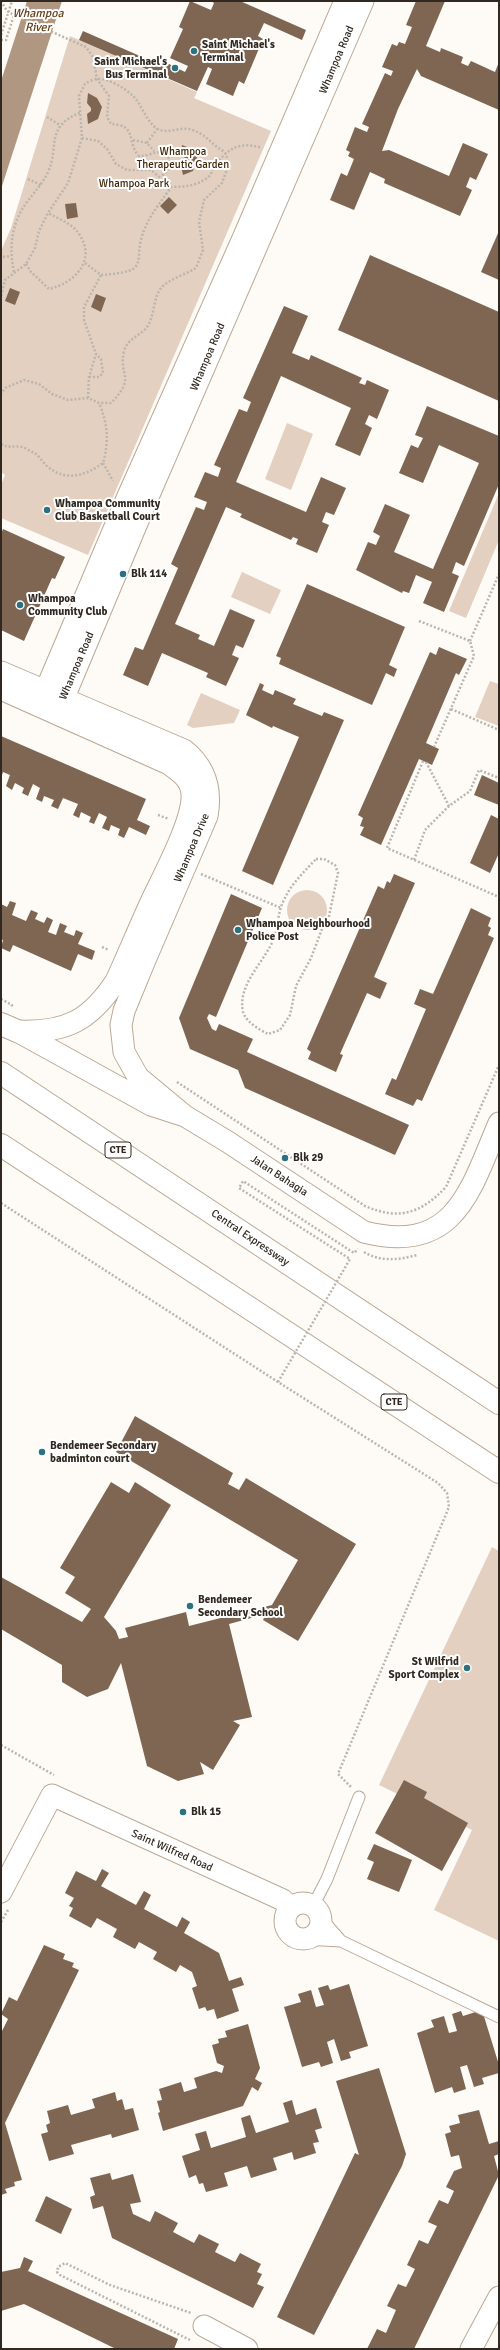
<!DOCTYPE html>
<style>
body{margin:0}
#map{position:relative;width:500px;height:2350px;overflow:hidden;background:#fefaf6;font-family:Signika,sans-serif}
canvas{display:block}
.frame{position:absolute;inset:0;border:2px solid #312921;pointer-events:none}
</style>
<div id="map">
<canvas width="500" height="2350"></canvas>
<div class="frame"></div>
</div>
<script>
const ctx = document.querySelector('canvas').getContext('2d');
ctx.lineJoin = 'round';
function fillPath(path, color) {
  ctx.fillStyle = color;
  ctx.fill(path, 'evenodd');
}
function trace(path, color, width, dash) {
  ctx.strokeStyle = color;
  ctx.lineWidth = width;
  ctx.lineCap = dash ? 'butt' : 'round';
  ctx.setLineDash(dash || []);
  ctx.stroke(path);
}
function write(font, color, halo, rows, align = 'center') {
  ctx.font = font + ' Signika,sans-serif';
  ctx.lineWidth = 4;
  ctx.setLineDash([]);
  ctx.textBaseline = 'middle';
  ctx.strokeStyle = halo;
  ctx.fillStyle = color;
  for (const [text, x, y, turn = 0] of rows) {
    ctx.save();
    ctx.translate(x, y);
    ctx.rotate((+turn || 0) * Math.PI / 180);
    ctx.textAlign = isNaN(turn) ? turn : align;
    if (halo) ctx.strokeText(text, 0, 0);
    ctx.fillText(text, 0, 0);
    ctx.restore();
  }
}
fillPath(new Path2D(`
 M70,36l127,56 -3,6 77,33 -183,424 -87,-37v-33l4,-10 -4,-3v-221l10,-23z
 M287,423l26,11 -22,56 -26,-11z
 M499,493v47l-33,78 -17,-7z
 M242,572l39,18 -11,24 -39,-17z
 M490,681l9,3v42l-24,-9z
 M201,693l39,17 -6,13 -41,5 -6,-3z
 M287 910a20 20 0 1 1 40 0a20 20 0 1 1-40 0Z
 M492,1547l7,4v390l-65,-31 38,-80 -93,-45z`), '#e4d0c0');
fillPath(new Path2D(`
 M27,1h35l-61,188v-108z`), '#b09781');
fillPath(new Path2D(`
 M190,1l21,9 3,-7 -3,-2h29l66,29 -4,10 -38,-17 -6,13 5,3 -19,45 -5,-3 -6,15 -27,-12 6,-15 -4,-2 -11,24 -118,-51 4,-9 82,36 2,-4 18,9 3,-6 -18,-8 13,-29 -4,-2z
 M416,1h29l-19,45 14,6 1,-4 22,9 -2,6 7,3 3,-5 24,11 4,-10v48l-78,-34 -4,-7 -19,40 -16,42 7,-1 60,26 14,-33 25,11 -12,26 -6,-3 -4,10 6,3 -12,26 -76,-33 1,-4 -15,-7 -16,38 -24,-10 11,-27 6,3 7,-17 -6,-3 2,-4 -4,-2 9,-23 12,5 2,-5 -7,-3 23,-51 6,3 2,-5 -11,-4 10,-23 5,2 2,-4 6,2 7,-17 -6,-2z
 M88,93l9,5 5,9 -4,12 -10,5 -1,-10 4,-3v-3l-4,-5z
 M182,145l10,4 5,9 -4,13 -10,4 -2,-9 5,-4v-3l-5,-5z
 M169,197l8,8 -9,9 -8,-8z
 M76,203l2,14 -11,2 -2,-15z
 M499,231v49l-18,-8z
 M370,255l129,57v89l-161,-71z
 M10,288l10,4 -5,13 -10,-4z
 M96,294l10,4 -5,14 -10,-5z
 M284,306l24,10 -16,37 17,7 2,-5 51,23 -3,5 6,2 2,-5 22,10 -12,29 -8,-4 -4,9 7,4 -12,28 -25,-11 16,-37 -70,-32 -45,106 70,30 15,-35 25,11 -12,27 -8,-3 -4,10 7,3 -12,28 -21,-9 2,-5 -5,-2 -2,3 -51,-23 2,-3 -16,-7 -51,117 25,11 -2,4 16,7 16,-37 25,11 -12,28 -7,-3 -4,10 7,3 -13,28 -20,-9 2,-4 -46,-20 -14,33 -25,-11 12,-28 8,3 35,-82 -7,-4 25,-57 8,3 3,-8 -13,-5 11,-25 13,5 3,-9 -7,-3 25,-56 8,3 4,-10 -8,-4z
 M427,406l72,30v48l-35,82 -8,-4 -4,11 7,3 -15,36 -21,-9 9,-21 -16,-7 -7,18 -6,-2 -1,2 -46,-23 12,-28 8,3 4,-9 -7,-4 12,-28 25,11 -16,37 39,17 46,-106 -40,-18 -16,38 -24,-10 12,-28 7,3 5,-10 -8,-3z
 M3,529l62,28 -10,22 -3,-1 -28,63 -23,-11v-96z
 M307,584l98,43 -16,38 8,4 -3,8 -8,-4 -14,32 -93,-41 2,-6 -5,-2z
 M439,647l28,12 -8,16 -3,-2 -30,70 13,6 -7,16 -13,-6 -38,86 -21,-10 4,-8 -4,-1 3,-8 -5,-3 72,-163 6,3z
 M260,683l4,2 -2,5 11,5 2,-5 21,9 -3,5 29,12 2,-4 20,8 -71,165 -31,-14 57,-134 -26,-11 -1,2 -26,-13z
 M1,736l145,63 -9,21 13,6 -4,9 -17,-8 -5,11 -6,-3 2,-6 -9,-4 -2,6 -7,-3 5,-11 -8,-4 -5,11 -5,-2 2,-5 -10,-5 -2,6 -6,-3 5,-11 -15,-6 -5,11 -7,-3 3,-6 -10,-4 -2,6 -6,-3 4,-11 -7,-4 -5,12 -6,-3 2,-5 -9,-5 -3,7 -6,-4 4,-11 -7,-3 -2,6z
 M482,775l17,8v22l-25,-10z
 M491,815l8,4v34l-9,20 -20,-10z
 M394,874l21,9 -41,94 13,6 -7,16 -13,-6 -27,61 3,1 -7,17 -28,-13 3,-7 -4,-3 71,-163 6,3 3,-8 3,2z
 M231,894l31,14 -46,109 -7,-3 -2,4 5,11 4,2 3,-7 34,15 -6,13 162,73 -14,30 -150,-67 -7,-18 -48,-21 -11,-31z
 M10,901l6,2 -4,12 14,6 5,-11 7,3 -3,6 9,4 3,-6 6,3 -5,12 8,3 4,-12 7,3 -3,6 10,4 2,-6 7,3 -5,11 17,7 -3,9 -14,-6 -7,17 -58,-26 -3,7 -9,-4 2,-8 -2,-1v-35l6,3z
 M471,908l20,10 -3,8 3,2 -3,7 6,3 -72,163 -5,-2 -4,7 -28,-12 7,-16 4,2 30,-71 -12,-5 6,-15 13,5z
 M135,1416l98,57 -5,11 11,6 7,-12 110,66 -58,97 -35,-21 3,-6 -37,10 23,93 -19,4 7,4 -27,45 -13,-8 4,12 -26,7 -31,-15 -26,-103 -13,26 -21,8 -25,-15v-17l-61,-36v-52l81,45 9,-13 -26,-16 10,-16 -15,-9 51,-86 18,11 6,-11 36,23 -67,112 12,14 3,8 9,-2 -3,-9 61,-16 3,14 83,-21 26,-45 -182,-108z
 M404,1780l23,12 -3,6 44,25 -26,48 -67,-38z
 M374,1844l38,16 -13,32 -32,-13 7,-17 -7,-3z
 M102,1869l7,4 -8,13 35,19 8,-14 7,4 -7,14 33,18 5,-10 8,5 -6,11 35,20 10,28 12,-4 3,8 -12,4 7,22 -22,8 -3,-10 -7,2 -2,-4 -6,2 -7,-21 5,-2 -5,-14 -12,-7 -4,7 -23,-13 4,-7 -18,-10 -4,7 -22,-12 4,-8 -20,-11 -6,10 -22,-12 4,-8 -4,-2 5,-8 -9,-5 11,-22 20,10z
 M44,1945l21,9 -2,5 11,4 -2,4 7,3 -74,153 17,57 -8,2 1,4 -10,3 2,4 -6,2v-162l7,-14 -7,-5 8,-17 8,4z
 M349,1984l19,62 -19,6 2,6 -10,3 -7,-22 -7,3 6,21 -12,4 -2,-5 -17,5 -18,-60 17,-5 -3,-8 13,-4 5,17 8,-2 -6,-17 10,-3 2,5z
 M482,2010l17,55v8l-17,5 2,6 -10,3 -7,-22 -7,2 6,22 -12,4 -2,-6 -17,6 -18,-60 17,-6 -3,-7 13,-4 5,17 8,-2 -5,-17 9,-3 2,5z
 M248,2024l12,44 -5,11 7,4 -4,8 -6,-4 -9,19 -80,25 -5,-18 2,-1 -3,-11 5,-1 -3,-11 22,-7 3,10 13,-4 -3,-10 22,-7 6,2 2,-7 -7,-3 -5,-18 7,-2 -1,-4 9,-2 -2,-6z
 M379,2068l27,86 -4,12 -88,169 -37,-18 78,-164 4,2 -23,-74z
 M115,2092l2,9 5,-2 3,11 8,-2 6,22 -27,8 -1,-4 -40,11 3,9 -25,7 -8,-27 7,-2 -2,-7 4,-2 -3,-12 21,-6 3,10 24,-7 -3,-9z
 M292,2100l4,15 20,-7 6,20 -7,2 4,12 -6,1 3,10 -22,7 -2,-8 -19,6 4,12 -26,8 -4,-12 -23,7 4,13 -22,6 -3,-9 -4,1 -3,-9 -7,3 -7,-22 18,-6 -5,-16 11,-3 5,17 35,-11 -5,-19 9,-3 6,18 33,-11 -6,-19z
 M479,2110l10,34 10,-3v13l-5,2 5,19 -85,174h-47l10,-20 9,4 10,-23 -9,-4 11,-22 8,3 9,-18 -8,-4 12,-25 9,4 9,-18 -9,-4 11,-22 9,4 6,-13 -8,-4 8,-16 8,-3 -3,-13 -8,2 -6,-23 6,-2 -2,-6 11,-3 -2,-8z
 M110,2173l2,7 21,-6 8,28 -11,2 3,10 17,8 5,-11 23,12 -5,9 21,11 5,-9 20,10 -4,8 20,10 5,-9 21,11 -4,8 5,2 -5,10 7,3 -11,21 -141,-70 -9,-32 -10,3 -3,-12 5,-2 -5,-17z
 M46,2196l26,13 -11,25 -26,-13z
 M24,2257l9,4 -5,10 150,68 -4,10h-58l-92,-45 -23,7v-39l19,-4z`), '#7e6652');
const lane = new Path2D(`
 M313,1906l14,-27 32,-82
 M321,1918l20,23 158,76
 M304,1939l37,2`);
const street = new Path2D(`
 M1,672l183,78c21,17 28,39 23,66l-62,144 -21,51 -3,14 3,27 14,25 47,39
 M1,689l168,75c12,9 22,15 23,30 2,26 -30,84 -41,108 -12,26 -23,53 -35,79 -26,40 -51,52 -98,50
 M39,706l89,-210 116,-260 101,-235
 M57,714l88,-210 218,-503
 M17,1031l134,74 34,11 43,26 136,90c91,23 106,-41 135,-109
 M1,1892l51,-97 231,105 7,9
 M285 1921a18 18 0 1 1 36 0a18 18 0 1 1-36 0Z
 M204,2326l43,23
 M471,2349l28,-52`);
const highway = new Path2D(`
 M1,1024l16,7
 M1,1073l498,330
 M1,1145l498,327`);
trace(lane, '#bda895', 13);
trace(street, '#bda895', 23);
trace(highway, '#bda895', 24);
trace(new Path2D(`
 M1,1l6,10 7,4
 M1,35l11,-34
 M1,40h5l8,-25 72,32 7,10 4,22 12,17 -2,21 4,7c27,1 15,18 28,32 16,0 16,-10 31,3l-2,11 -7,7
 M47,117l13,8
 M82,138l16,3 9,8 9,15 11,6h24l20,17c13,0 25,-1 36,-9 4,-2 5,-8 8,-12 12,-18 26,-25 47,-18
 M133,140l14,3 7,8
 M147,143l10,-14
 M28,179l13,6
 M3,257l8,-1
 M85,263l16,12c54,-4 29,-12 44,-47 6,-15 17,-27 26,-41
 M26,264l5,8 18,17c26,-6 48,-29 30,-55 -6,-10 -20,-15 -31,-21
 M14,272c-5,-23 -3,-47 11,-67 8,-12 17,-20 23,-33 12,-27 -4,-44 33,-60
 M1,296l4,-16 21,-16 9,-16 4,-17 9,-18 20,-30 14,-45 -3,-42 6,-12c3,-2 8,-5 12,-5 11,-1 28,9 36,17 9,9 12,23 23,32 11,7 22,-1 33,1 17,4 22,16 36,23l4,12 -7,19 -18,17 -5,22 4,28 -7,18c-10,6 -23,10 -32,17 -12,10 -8,29 -17,42 -7,9 -19,11 -23,24 -6,26 13,25 -13,52h-12l-11,-5 -20,2 -16,-6 -13,-10 -15,-4 -19,8 -4,6
 M89,377h10l4,-4 -2,-14 -4,-4
 M88,398l1,-21 7,-23 -12,-34v-13l17,-32
 M1,444c8,5 13,1 21,3 4,1 8,4 12,6 5,2 8,9 13,13 18,16 38,10 56,-3 6,-22 5,-39 -4,-60
 M103,463l10,18
 M419,621l51,20 4,15 -40,91
 M470,641l29,-67
 M451,709l48,21
 M423,761l-36,87 112,49
 M426,762l23,44
 M158,815l11,4
 M316,859h8l11,6 3,8 -10,48 -6,8 -11,29 -15,28 -6,29 -10,15 -12,4c-8,-4 -22,-12 -25,-22 -6,-28 22,-50 31,-74 4,-12 4,-27 10,-38 7,-16 20,-28 32,-41z
 M414,860l11,-30 24,-24 21,-15 9,-21 20,8
 M201,874l80,34
 M102,947l7,3
 M1,999l11,6 -1,3
 M177,1082l188,124c35,15 56,7 81,-19l53,-122
 M1,1203l277,179 160,101 9,10 2,14 -111,267 13,13
 M364,1252c16,10 35,8 53,3
 M1,1745l53,30
 M1,1922l7,-12
 M190,2340l-130,-65 -3,-3 1,-5 7,-4 45,22 81,28`), '#bab5af', 2.5, [2, 2]);
trace(lane, '#fff', 11);
trace(street, '#fff', 21);
trace(highway, '#fff', 22);
trace(new Path2D(`
 M278,1382l72,-123 -111,-71 4,-7 111,72 4,-4`), '#bab5af', 2.5, [2, 2]);
for (const [x, y, r, color] of [
 [194,51,4,"#2b717f"],
 [175,68,4,"#2b717f"],
 [47,510,4,"#2b717f"],
 [123,574,4,"#2b717f"],
 [20,605,4,"#2b717f"],
 [238,930,4,"#2b717f"],
 [285,1158,4,"#2b717f"],
 [42,1452,4,"#2b717f"],
 [190,1606,4,"#2b717f"],
 [467,1668,4,"#2b717f"],
 [183,1812,4,"#2b717f"]
]) {
  const dot = new Path2D();
  dot.arc(x, y, r, 0, 2 * Math.PI);
  ctx.fillStyle = color;
  ctx.fill(dot);
  trace(dot, '#fff', 1.5);
}
for (const [x, y, w] of [
 [118,1150,26],
 [394,1402,26]
]) {
  const box = new Path2D();
  box.roundRect(x - w / 2, y - 8, w, 16, 3);
  ctx.fillStyle = '#fff';
  ctx.fill(box);
  trace(box, '#312921', 1);
}
write('bold 10px', '#312921', null, [
 ["CTE",118,1150],
 ["CTE",394,1402]
]);
write('bold 11px', '#312921', '#fff', [
 ["Saint Michael's",202,45],
 ["Terminal",202,58],
 ["Saint Michael's",167,62,"right"],
 ["Bus Terminal",167,75,"right"],
 ["Whampoa Community",55,504],
 ["Club Basketball Court",55,517],
 ["Blk 114",131,574],
 ["Whampoa",28,599],
 ["Community Club",28,612],
 ["Whampoa Neighbourhood",246,924],
 ["Police Post",246,937],
 ["Blk 29",293,1158],
 ["Bendemeer Secondary",50,1446],
 ["badminton court",50,1459],
 ["Bendemeer",198,1600],
 ["Secondary School",198,1613],
 ["St Wilfrid",459,1662,"right"],
 ["Sport Complex",459,1675,"right"],
 ["Blk 15",191,1812]
], 'left');
write('11px', '#312921', '#fff', [
 ["Whampoa Road",337,60,-67],
 ["Whampoa Road",208,357,-67],
 ["Whampoa Road",77,666,-67],
 ["Whampoa Drive",192,848,-67],
 ["Jalan Bahagia",279,1176,33],
 ["Central Expressway",250,1238,34],
 ["Saint Wilfred Road",172,1851,24]
]);
write('11px', '#422609', '#fff', [
 ["Whampoa",183,152],
 ["Therapeutic Garden",183,165],
 ["Whampoa Park",134,184]
]);
write('italic 12px', '#633e19', '#fff', [
 ["Whampoa",38,14],
 ["River",38,28]
]);
</script>
